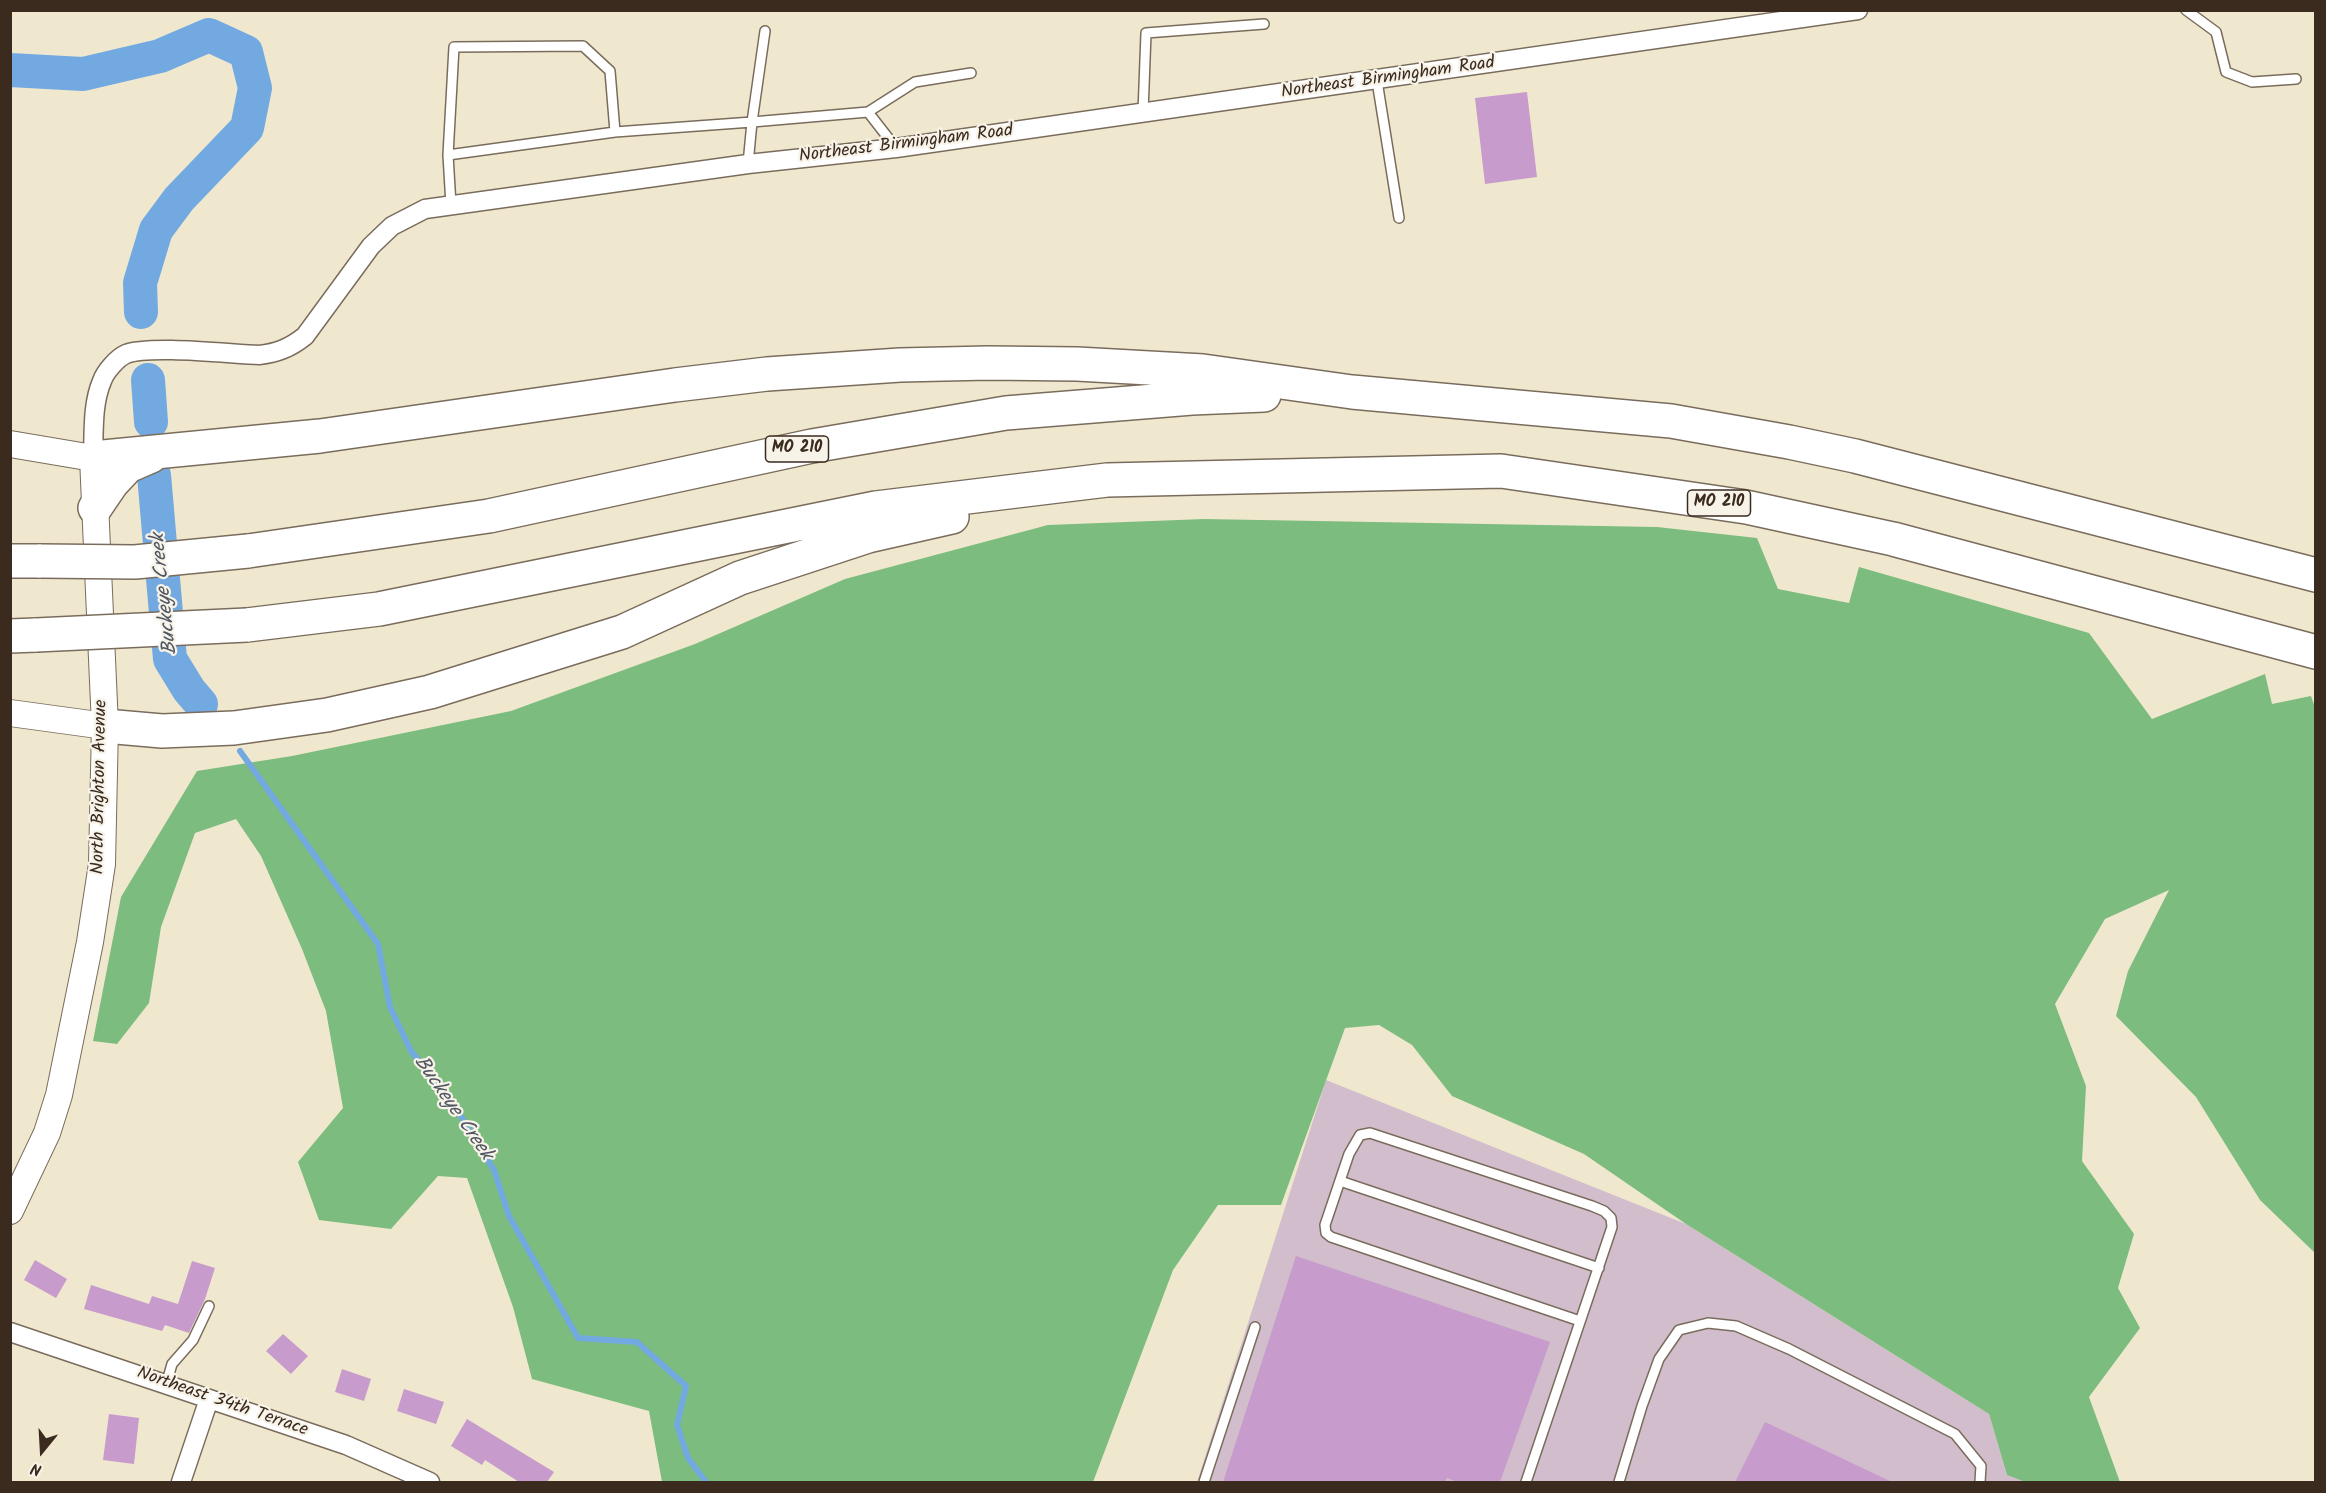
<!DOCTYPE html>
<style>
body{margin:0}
#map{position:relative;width:2326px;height:1493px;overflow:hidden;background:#f0e8ce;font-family:Kalam,sans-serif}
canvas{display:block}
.frame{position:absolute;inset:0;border:12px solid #3b2a1e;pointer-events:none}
.north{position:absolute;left:12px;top:1421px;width:60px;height:60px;-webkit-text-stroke:4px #f7f3e8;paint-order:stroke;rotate:198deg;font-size:16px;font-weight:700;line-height:24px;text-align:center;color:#3b2a1e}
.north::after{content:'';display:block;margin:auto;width:21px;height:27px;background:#3b2a1e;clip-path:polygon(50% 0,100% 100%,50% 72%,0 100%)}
</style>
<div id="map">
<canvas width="2326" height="1493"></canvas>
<div class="frame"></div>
<div class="north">N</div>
</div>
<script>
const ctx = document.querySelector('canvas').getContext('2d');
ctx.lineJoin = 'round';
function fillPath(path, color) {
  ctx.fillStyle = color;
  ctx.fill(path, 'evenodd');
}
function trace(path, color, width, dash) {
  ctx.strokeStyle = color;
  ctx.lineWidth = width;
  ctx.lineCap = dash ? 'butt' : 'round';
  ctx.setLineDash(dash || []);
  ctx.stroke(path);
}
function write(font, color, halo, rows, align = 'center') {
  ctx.font = font + ' Kalam,sans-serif';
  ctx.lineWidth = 4.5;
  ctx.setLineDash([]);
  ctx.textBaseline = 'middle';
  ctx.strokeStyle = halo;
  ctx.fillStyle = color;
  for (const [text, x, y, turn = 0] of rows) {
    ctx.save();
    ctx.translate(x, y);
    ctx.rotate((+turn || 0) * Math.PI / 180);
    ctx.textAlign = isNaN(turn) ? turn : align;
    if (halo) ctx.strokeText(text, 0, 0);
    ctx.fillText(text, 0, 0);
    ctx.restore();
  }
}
fillPath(new Path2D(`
 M1326,1080l360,144 303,190 18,61 18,7h-828z`), '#d1bdcb');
fillPath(new Path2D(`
 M1204,519l453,8 100,11 21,51 71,14 10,-36 230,66 63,86 113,-45 7,30 39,-8 5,14 -1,543 -55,-53 -64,-103 -80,-81 12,-45 41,-81 -64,29 -50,85 31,82 -4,75 52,73 -16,54 22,40 -51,69 31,85h-95l-18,-7 -18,-61 -303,-190 -102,-70 -132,-58 -40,-51 -33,-20 -34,3 -64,177h-63l-45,65 -80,212h-431l-13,-71 -117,-32 -19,-72 -46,-129 -29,-2 -47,53 -72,-9 -21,-58 45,-54 -17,-97 -24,-62 -41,-93 -25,-37 -41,14 -34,94 -12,76 -32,41 -24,-3 28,-144 76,-126 95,-15 219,-45 184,-67 150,-65 203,-54z`), '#7cbc7e');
trace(new Path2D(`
 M240,751l138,193 12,63 21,44 41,51 42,68 15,46 69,122 59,4 49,44 -9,39 11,33 18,24`), '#73a9e1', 6);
trace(new Path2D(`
 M10,70l73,4 77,-18 49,-21 37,17 9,36 -8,40 -68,71 -23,31 -16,53 1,29
 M148,380l3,42
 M154,475l16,184 19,31 12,14`), '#73a9e1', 34);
fillPath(new Path2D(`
 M1527,92l10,85 -52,7 -10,-86z
 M1296,1256l254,86 -50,140h-42l-11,-4 -2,4h-222z
 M35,1260l32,19 -11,19 -32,-18z
 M192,1261l23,7 -10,31 -16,34 -24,-8 -3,6 -78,-22 7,-24 58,19 3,-8 26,8z
 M283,1334l25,22 -17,18 -25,-23z
 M342,1369l29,10 -7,22 -29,-9z
 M404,1389l40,13 -8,22 -39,-13z
 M109,1414l30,4 -5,46 -31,-4z
 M467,1419l87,53 -7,10h-28l-34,-22 -3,5 -31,-19z
 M1765,1422l127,60h-157z`), '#c79bcc');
const service = new Path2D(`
 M2186,10l30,22 10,40 26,10 44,-3
 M1377,81l22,137
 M868,112l47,-30 56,-9
 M1143,113l3,-80 118,-9
 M448,155l6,-108 129,-1 27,25 5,61
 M748,164l4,-42 116,-10 28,36
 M451,205l-3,-50 167,-23 137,-10 13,-91
 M1340,1181l259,87
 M166,1385l6,-21 21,-24 16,-34
 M1204,1482l51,-155
 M1526,1482l86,-255 -1,-9 -7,-7 -12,-5 -222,-73 -10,2 -11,19 -24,71 1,8 5,4 249,84
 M1619,1482l23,-76 17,-47 20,-29 29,-7 28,3 53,23 166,85 26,32 -1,16`);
const minor = new Path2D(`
 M93,458c1,-25 -1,-54 9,-77 3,-9 15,-23 24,-27 24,-9 104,0 133,1 18,-2 31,-7 46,-19l66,-90 21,-20 33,-17 323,-45 148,-16 962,-138
 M10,1332l336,113 84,37
 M181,1482l28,-83`);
const secondary = new Path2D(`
 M10,444l83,14 12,268 -3,138 -12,78 -31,153 -12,38 -37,78
 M10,713l95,13`);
const motorway = new Path2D(`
 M93,458l227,-22 355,-51 92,-11 133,-9 88,-2 89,1 126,7 149,21 319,29 118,21 66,14 461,119
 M95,508l17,-25 16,-17 23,-10
 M248,551l241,-35 323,-70 194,-33 186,-15 72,-3
 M10,561h31
 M247,625l132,-16 497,-101 231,-28 394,-9 245,36 147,32 423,113
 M10,636l26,-1
 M105,726l57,5 72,-3 93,-13 103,-23 192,-60 118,-54 128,-42 84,-19`);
trace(service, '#7a6c5c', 12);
trace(minor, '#7a6c5c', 21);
trace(secondary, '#7a6c5c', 28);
trace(motorway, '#7a6c5c', 36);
trace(service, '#fff', 9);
trace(minor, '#fff', 18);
trace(secondary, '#fff', 26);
trace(motorway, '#fff', 33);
const motorwayBridge = new Path2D(`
 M41,561l94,1 113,-11
 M36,635l211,-10`);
trace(motorwayBridge, '#7a6c5c', 36, []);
trace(motorwayBridge, '#fff', 33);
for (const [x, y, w] of [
 [797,449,63],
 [1719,503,63]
]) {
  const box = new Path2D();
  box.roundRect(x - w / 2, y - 13, w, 26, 4.5);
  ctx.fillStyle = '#f7f3e8';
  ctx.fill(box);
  trace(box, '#3b2a1e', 1.5);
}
write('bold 16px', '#3b2a1e', null, [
 ["MO 210",797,449],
 ["MO 210",1719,503]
]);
write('18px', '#3b2a1e', '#f7f3e8', [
 ["Northeast Birmingham Road",1388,79,-8],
 ["Northeast Birmingham Road",906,145,-7],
 ["North Brighton Avenue",101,787,-89],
 ["Northeast 34th Terrace",222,1403,19]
]);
write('italic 20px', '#4f5662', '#f7f3e8', [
 ["Buckeye Creek",166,594,-96],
 ["Buckeye Creek",452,1109,55]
]);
</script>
